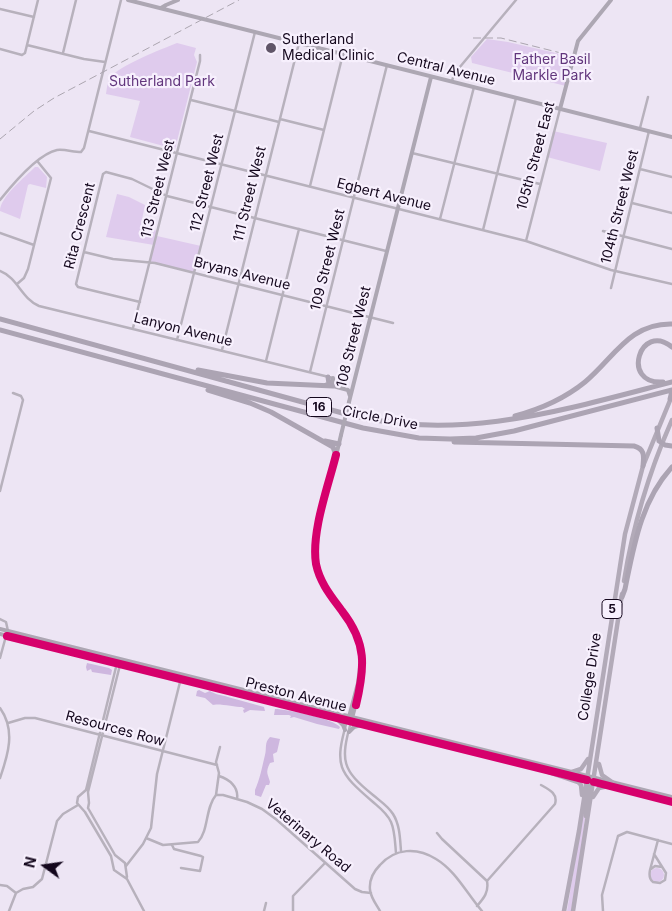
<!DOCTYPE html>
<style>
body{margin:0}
#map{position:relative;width:672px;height:911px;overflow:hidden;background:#ede5f4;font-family:Inter,sans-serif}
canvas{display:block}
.north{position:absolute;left:20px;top:841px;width:50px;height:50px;-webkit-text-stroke:4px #f7f0fd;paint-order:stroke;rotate:284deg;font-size:14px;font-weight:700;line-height:20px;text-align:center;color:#14071d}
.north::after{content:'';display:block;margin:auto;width:18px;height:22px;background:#14071d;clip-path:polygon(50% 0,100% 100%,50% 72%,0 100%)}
</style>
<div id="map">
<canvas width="672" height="911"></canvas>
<div class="north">N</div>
</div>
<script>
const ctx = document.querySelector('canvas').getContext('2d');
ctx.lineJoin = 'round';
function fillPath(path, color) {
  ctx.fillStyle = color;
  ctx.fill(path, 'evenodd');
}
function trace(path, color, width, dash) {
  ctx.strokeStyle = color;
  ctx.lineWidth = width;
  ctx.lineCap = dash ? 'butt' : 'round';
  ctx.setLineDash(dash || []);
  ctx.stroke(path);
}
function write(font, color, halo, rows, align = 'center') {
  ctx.font = font + ' Inter,sans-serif';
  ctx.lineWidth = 4.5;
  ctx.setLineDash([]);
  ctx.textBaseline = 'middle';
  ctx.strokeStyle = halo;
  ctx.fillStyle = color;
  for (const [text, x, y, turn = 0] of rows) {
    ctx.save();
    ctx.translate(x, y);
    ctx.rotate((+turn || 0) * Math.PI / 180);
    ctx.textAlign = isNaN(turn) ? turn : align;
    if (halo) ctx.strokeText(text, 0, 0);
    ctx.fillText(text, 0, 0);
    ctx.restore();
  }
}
fillPath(new Path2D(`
 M487,39l21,3 65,15 -7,29 -94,-23 -1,-6z
 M177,43l19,5 -2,7 3,7 -22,87 -45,-12 10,-36 -34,-7c1,-5 1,-12 4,-16 8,-12 52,-29 67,-35z
 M553,131l54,12 -7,28 -53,-14z
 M35,167h3l9,10 -1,11 -16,-4 -2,1 -8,34 -20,-8c0,-14 25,-34 35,-44z
 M117,194l12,3 16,8 -4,19 2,3 15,4 -1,5 44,10 -6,27 -45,-10 4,-18 -48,-8z
 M589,787l-10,78 -8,46h-4l19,-118z
 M650 875a7 7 0 1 1 14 0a7 7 0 1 1-14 0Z`), '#dfcbed');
fillPath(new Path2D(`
 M87,663l22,5 3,2 -1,5 -19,-3 -1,-3 -4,2 -1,-4z
 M199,690l6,3 5,-2c6,4 12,4 18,6 12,3 24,7 36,10l1,4 -15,-1 -6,3 -1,-3 2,-1 -3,-2c-7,0 -24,-4 -29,-2l-8,-7 -9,-2 1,-5z
 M275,709c11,0 59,10 65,18l-1,2 -22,-5 -23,-7 -4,1 1,-2 -2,-1h-15z
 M270,737l10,2 -3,13 -4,2 1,8 -4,1c-5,10 -2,11 0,19l-1,3h-3l-5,12 -6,-2v-5c5,-11 7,-23 10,-35 2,-7 -1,-12 5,-18z`), '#ceb7df');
trace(new Path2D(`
 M0,9l34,8
 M27,45l57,14 21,3
 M0,49l22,6 3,-2 13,-53
 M63,53l13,-53
 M452,81l2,-7 62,-74
 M191,100l88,22
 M280,119l44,11
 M640,128l8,-31
 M89,131l437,110 85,29 61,14
 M412,153l128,31
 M640,169l32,8
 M310,186l33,-132
 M0,200c12,-15 38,-46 57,-50 8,-1 16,2 24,2l3,-4 37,-148
 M632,203l40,10
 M440,219l34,-132
 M483,230l33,-132
 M603,231l69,18
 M0,233l34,12
 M526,241l34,-132
 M84,252l29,7 42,4 238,60
 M0,271c18,7 21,27 39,35l294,72
 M17,284l7,-6 4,-9 23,-91 -13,-16
 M611,288l38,-157
 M140,302l-62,-15 -2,-3 27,-110 3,-2 26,7 35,17 219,55
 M133,328l67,-267v-6
 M177,340l78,-308
 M222,350l77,-307
 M266,361l33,-132
 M310,372l77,-307
 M0,491l23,-91 -2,-4 -8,-3
 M0,619l6,3 2,9
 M0,658l6,-22
 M117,663l-31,127 -8,7 -1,6 8,9 26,44 3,14 13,9 17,32
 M120,665l-32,127 1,11 -1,5 27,47 10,8 2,14
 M0,708c16,22 8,47 0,70
 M347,721c-13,45 -9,51 26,81 7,6 14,11 18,20 4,9 4,21 5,31
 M351,722c-11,39 -9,48 22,73 7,6 15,11 20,19 7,11 7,25 8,37
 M8,723l17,-5h10l182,47
 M219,776c10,3 20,11 18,23
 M216,795l3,-22 -3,-11 4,-15
 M437,833l5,6 45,42c2,11 -3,17 -10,25
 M146,838l17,7 35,-3c11,-12 7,-34 18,-47h7l24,7 15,7 15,11 78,69 7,3 9,1
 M172,845l2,4 27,7 2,1 -3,14 -19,-3
 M654,854l12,19 -1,7 -5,3 -7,-1c-4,-3 -4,-7 -3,-12l8,-30
 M126,866l17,-22 8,-16 6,-54 24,-96
 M651,869l4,-3 7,1
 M487,881l68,-77c3,-10 -5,-14 -14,-19
 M0,885l7,1 9,7
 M9,911l7,-18 7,-4 10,-2 9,-8 15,-58 6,-7 15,-9
 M264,911l2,-8
 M293,911v-15l32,-33
 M380,911c-4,-7 -9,-13 -10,-21 -1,-10 3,-18 10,-25 15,-17 37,-18 56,-6 20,12 31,35 46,52
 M603,911l-1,-16 16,-59 9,-4 45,12`), '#b7b1bc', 2.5);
trace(new Path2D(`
 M128,0l544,137
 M161,8l5,-3 12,-5
 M560,109l18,-68 33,-41
 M333,378v8l15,4 2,6
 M349,402l82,-325
 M341,435c-5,22 -11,44 -17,66 -5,21 -11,41 -8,63 4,19 15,32 26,46 29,38 22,65 10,108
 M0,629l672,168
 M0,634l536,134
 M349,717l9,-34 3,-23
 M337,719l6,6 2,5
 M349,732l5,-5 7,-2
 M558,773l114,29`), '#ada7b3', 4);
trace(new Path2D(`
 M624,581c9,-56 25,-109 48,-161
 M599,764l3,11 10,7
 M534,767l44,15 3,3 1,10
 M572,772l9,-3 7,-10
 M593,797l6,-9 9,-2
 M586,816l3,-29v-8
 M564,911l15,-80 46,-297 18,-68 28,-68
 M573,911l49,-317`), '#b2aab8', 4.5);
trace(new Path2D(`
 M0,319l346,95c112,29 218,-4 326,-32
 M0,330l363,98 56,10 31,1 26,-1 38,-7 158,-41
 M198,370l69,13 66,3
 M663,382c-43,3 -23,-61 9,-35
 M326,385l3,-1 -1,-7
 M208,390l42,13 21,9 62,35 3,8
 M670,399l2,-8
 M515,416c26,-7 49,-17 70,-34 29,-24 44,-59 87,-58
 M657,428l2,13 6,4 7,1
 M325,441l14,3
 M454,442l180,4c11,3 10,10 9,20
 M622,597l3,-8c9,-44 16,-88 47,-122`), '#aca4b3', 5);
trace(new Path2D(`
 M473,38h28l68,17
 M0,139l34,-28 20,-13 185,-98`), '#aba5af', 1, [8, 4]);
trace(new Path2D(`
 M341,435l8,-33`), '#ada7b3', 4);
trace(new Path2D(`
 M336,455c-8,32 -25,77 -20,109 4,19 15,32 26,47 25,32 23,56 14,94
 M7,636l580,144
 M594,782l78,20`), '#d6006c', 8);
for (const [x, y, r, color] of [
 [271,48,6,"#605568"]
]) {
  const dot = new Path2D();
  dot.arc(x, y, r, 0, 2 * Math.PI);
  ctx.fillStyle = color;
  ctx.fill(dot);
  trace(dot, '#f7f0fd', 2);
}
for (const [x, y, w] of [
 [319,407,25],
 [612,609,20]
]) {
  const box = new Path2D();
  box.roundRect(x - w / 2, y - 9.5, w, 19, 4);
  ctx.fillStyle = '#f7f0fd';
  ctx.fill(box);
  trace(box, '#14071d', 1);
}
write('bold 12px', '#14071d', null, [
 ["16",319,407],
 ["5",612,609]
]);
write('14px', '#14071d', '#f7f0fd', [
 ["Sutherland",282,40],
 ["Medical Clinic",282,56]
], 'left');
write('14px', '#62367d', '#f7f0fd', [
 ["Father Basil",552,60],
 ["Markle Park",552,76],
 ["Sutherland Park",162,82]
]);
write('14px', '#14071d', '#f7f0fd', [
 ["Central Avenue",446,69,14],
 ["105th Street East",536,156,-75],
 ["112 Street West",207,183,-76],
 ["113 Street West",158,189,-76],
 ["111 Street West",250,194,-76],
 ["Egbert Avenue",384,195,14],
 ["104th Street West",620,207,-76],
 ["Rita Crescent",80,226,-76],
 ["109 Street West",328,260,-76],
 ["Bryans Avenue",242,274,14],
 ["Lanyon Avenue",183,330,14],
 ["108 Street West",354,337,-76],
 ["Circle Drive",380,418,11],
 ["College Drive",590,677,-81],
 ["Preston Avenue",296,695,14],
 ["Resources Row",115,729,15],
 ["Veterinary Road",308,836,40]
]);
</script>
